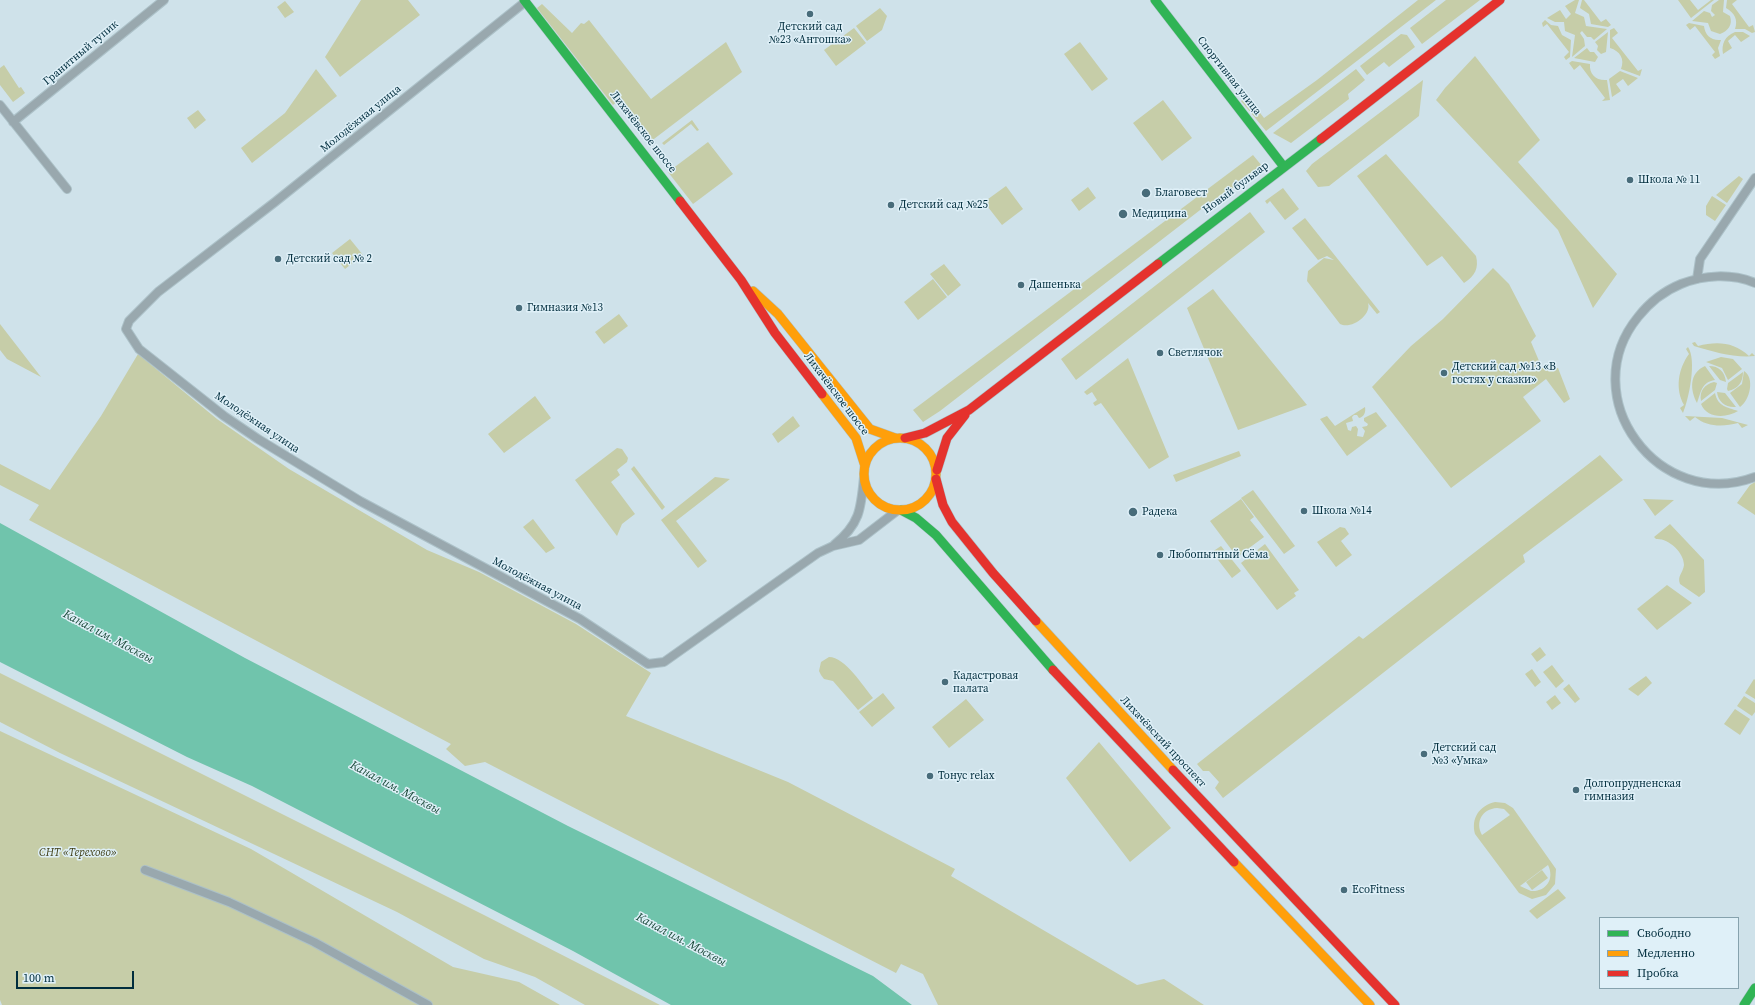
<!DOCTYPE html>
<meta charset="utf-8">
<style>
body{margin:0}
#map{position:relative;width:1755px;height:1005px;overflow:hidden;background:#cfe2ea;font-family:"Source Serif 4",serif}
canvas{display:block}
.legend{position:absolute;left:1599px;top:917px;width:140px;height:72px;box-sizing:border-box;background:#dff0f8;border:1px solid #86a2ad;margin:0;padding:5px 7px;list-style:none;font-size:12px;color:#002d3d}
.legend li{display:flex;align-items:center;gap:8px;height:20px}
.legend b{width:20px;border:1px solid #86a2ad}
.scale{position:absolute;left:16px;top:971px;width:118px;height:18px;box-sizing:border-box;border:2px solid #002d3d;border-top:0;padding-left:5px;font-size:12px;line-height:14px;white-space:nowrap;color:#002d3d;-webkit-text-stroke:3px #dff0f8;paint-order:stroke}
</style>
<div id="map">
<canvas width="1755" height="1005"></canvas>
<ul class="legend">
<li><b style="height:5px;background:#30b455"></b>Свободно</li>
<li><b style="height:5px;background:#ff9f0a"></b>Медленно</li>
<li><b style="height:5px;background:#e5322d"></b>Пробка</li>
</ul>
<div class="scale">100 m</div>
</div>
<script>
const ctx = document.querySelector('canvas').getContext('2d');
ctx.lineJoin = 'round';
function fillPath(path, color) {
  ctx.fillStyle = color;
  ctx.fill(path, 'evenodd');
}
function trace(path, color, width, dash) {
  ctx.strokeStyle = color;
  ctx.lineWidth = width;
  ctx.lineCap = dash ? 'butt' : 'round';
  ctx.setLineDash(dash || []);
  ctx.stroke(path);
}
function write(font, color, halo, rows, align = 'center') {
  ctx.font = font + ' "Source Serif 4",serif';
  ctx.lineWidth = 3;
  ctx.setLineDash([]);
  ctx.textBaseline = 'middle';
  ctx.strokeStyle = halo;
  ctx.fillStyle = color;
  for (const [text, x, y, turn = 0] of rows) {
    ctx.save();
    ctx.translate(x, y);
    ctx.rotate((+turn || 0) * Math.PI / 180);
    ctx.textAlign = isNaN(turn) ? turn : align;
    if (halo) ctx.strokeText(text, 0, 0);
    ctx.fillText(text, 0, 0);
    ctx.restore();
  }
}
fillPath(new Path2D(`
 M361,0h47l12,15 -80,62 -15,-20z
 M1418,0h18l-170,131 -25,-30 6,-5 17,22 53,-38z
 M1446,0h34l-58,44 -12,-16z
 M1575,0h4l-4,13 9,4 2,9 21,3 -13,11 -3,-3h-4l-5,-6 -2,2 4,6 1,7 -13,11 3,-22 -10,-4 -1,-9h-9l-8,-4 13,-8 6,9 5,-5 -6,-8z
 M1582,0h2l17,22 5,-3 5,6 -3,2 -17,-3 -2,-10 -9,-6z
 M1678,0h12l8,10 13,-10h3l-23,18z
 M1719,0h5l-1,12 7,4c3,9 -2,15 -10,18l-9,-3 -3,-8 -16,-2 12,-10 6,2 2,4 3,-2 -4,-4 1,-6z
 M1727,0h10l-5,4 17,23 4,-2 2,7 -3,1 -7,-4h-10c3,-9 0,-16 -9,-21z
 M285,1l9,11 -9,6 -8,-11z
 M542,4l30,29 9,-10 3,1 5,-4 62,79 75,-57 16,30 -92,70 -32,-41 -5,4 -76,-97z
 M880,8l7,8 -5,14 -15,11 -11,-15z
 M1545,20l6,5 7,1 4,9 9,5 -1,17 -4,3 -2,-3 5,-5 -22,-28 -4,3 -1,-4z
 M1689,23l15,3c1,9 7,15 17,14l-3,8 2,8 -5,3 -3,-4 3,-3 -20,-26 -5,4 -4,-5z
 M854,28l12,15 -30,23 -12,-16z
 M1614,28l4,5 -6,5 26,33 4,-2 -2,7 -19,-7c4,-10 -1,-18 -11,-21v-18z
 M1608,32l-2,20 -5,2 -4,-4 1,-4 -3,-4z
 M1735,32h8l7,4 -9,6 -6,-7 -7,6 4,7 -9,6c-2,-10 2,-18 12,-22z
 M1401,34l6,1 8,12 -26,20 -5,-5 -17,13 -7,-9z
 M1080,42l28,37 -16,12 -28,-37z
 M1587,48l3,4h4l4,5 -3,5 -21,-4z
 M1475,56l65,84 -22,22 99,112 -24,34 -35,-78 -122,-130 9,-12z
 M1572,61l18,3c-1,10 6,17 17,16l3,20 -8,1 3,-3 -25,-33 -6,5 -5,-7z
 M4,65l15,23 2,-1 4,6 -12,9 -13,-17v-17z
 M316,69l21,27 -85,67 -11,-15 44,-35z
 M1356,69l9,11 -17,14 1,5 -58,44 -18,-10z
 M1620,71l18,7 -10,8 -5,-7 -7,5 5,7 -9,6 -3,-18z
 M1423,80l-4,36 -90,70 -11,1 -12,-16 6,-7z
 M1163,100l29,38 -30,23 -29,-38z
 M198,110l8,10 -11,9 -8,-11z
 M692,120l7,10 -2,1 -6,-7 -27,21 -2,-2z
 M708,142l25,32 -40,30 -25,-32z
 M1386,154l90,102c3,12 -1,20 -12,27l-22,-27 -15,10 -70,-90z
 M1253,155l9,11 -43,33 -15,8 -264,204 -17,11 -10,-12z
 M1739,176l4,3 -16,24 -11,-8z
 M1006,186l17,23 -21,16 -18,-23z
 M1088,187l8,11 -17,13 -8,-11z
 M1283,188l16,21 -14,11 -15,-19 -3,3 -2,-3z
 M1712,196l14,9 -11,16 -9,-6v-9z
 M1250,212l15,20 -189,148 -15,-21z
 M1305,218l75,94 -3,2 -9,-11c4,12 -17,27 -28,21l-33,-43 1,-10 16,-13 10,2 -7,-4 -9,4 -26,-32z
 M350,239l13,16 -18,14 -13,-16z
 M944,264l17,21 -13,11 -18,-22z
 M1493,268l16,16 27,52 -5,6 11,26h16l12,31 -6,4 -18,-24 -23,18 18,24 -90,67 -79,-101 39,-41 32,-27z
 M933,279l14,18 -29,23 -14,-18z
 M1213,289l6,8 88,108 -69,25 -51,-122z
 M619,314l9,12 -24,18 -9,-12z
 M0,324l41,53 -34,-18 -7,-9z
 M1695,342l3,4c19,-5 36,-4 51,10l3,-3 3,3c-21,2 -41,-4 -61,-10l-2,-3z
 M1688,347c9,13 1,52 -5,66l-3,-5 4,-3c-9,-16 -6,-36 5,-51l-3,-5z
 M138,354l79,65 72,50 138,81 52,22 97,52 75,49 -25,43 162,66 167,87 -4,7 186,109 27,-6 40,26h-266l-15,-31 -22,-10 -5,9 -411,-211 -20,4 -19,-17 5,-5 -422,-224 10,-15 -39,-20v-21l50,26 51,-74z
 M1721,357l12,2 9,10 -14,11 -6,-12 -16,-6z
 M1128,358l41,99 -20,12 -48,-66 -6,3 -2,-3 4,-3 -5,-8 -5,3 -3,-3z
 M1705,366l10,14c-14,2 -14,13 -18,23 -7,-13 -8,-30 8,-37z
 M1709,366c10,0 16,6 17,16l-6,-2z
 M1744,371c11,7 6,29 -4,36l-10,-14 12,-9z
 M1743,372c0,10 -5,17 -15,19l-1,-2 1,-6z
 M1714,382l3,1 -2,7 -14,11c-2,-10 4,-17 13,-19z
 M1717,392l8,1 11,14c-10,1 -18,-5 -19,-15z
 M1715,393c3,14 12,14 23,18 -11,7 -31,8 -37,-7z
 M535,396l16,22 -47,35 -16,-19z
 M1365,407c1,5 -1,10 -6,11l-2,-3h-3l-2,2 1,4 -7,2 2,7 3,1 1,-4 4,-1 2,3 -1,7 6,1 2,-6 -3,-4 5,-1 1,-2 -4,-3v-3l12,-6 11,14 -40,30 -27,-37 7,-3 8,10z
 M793,416l7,10 -22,17 -6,-9z
 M1685,416l37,2 26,7 -6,3 -4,-5c-15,4 -31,4 -43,-6l-5,4z
 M617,448l5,1 6,9 -1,4 -10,8 3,5 -9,7 24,32 -13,10 -5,12 -42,-56z
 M1239,451l2,5 -65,26 -3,-7z
 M1600,455l23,25 -100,75 2,7 -302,236 -8,-10 4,-6 -10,-11h-6l-6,-7 162,-128 4,3z
 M634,466l31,41 -3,3 -31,-41z
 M715,477l15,2 -54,42 31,40 -9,7 -37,-48z
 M1755,482v33l-18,-12 13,-18z
 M1253,490l42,56 -11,8 -43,-56z
 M1241,499l13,18 -4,3 14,17 -27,20 -27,-36z
 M1643,499l31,1 -19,16z
 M533,519l22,29 -9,5 -23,-26z
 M1670,524l34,36 1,32 -6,5 -19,-13c-3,-8 3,-11 4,-19 0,-13 -16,-27 -28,-26l-2,-2z
 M1340,527l5,1 4,6 -8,7 11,14 -16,12 -19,-25z
 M1265,544l34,46 -5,3 2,3 -19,14 -36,-47z
 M1221,546l20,25 -9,7 -20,-26z
 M1667,585l25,18 -35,27 -20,-21z
 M1540,647l6,8 -9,7 -6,-8z
 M829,657c16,0 34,29 44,41l-15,12 -25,-29 -9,-2 -3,-4 -2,-4 2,-9z
 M1552,665l12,16 -8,7 -13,-16z
 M1532,669l9,13 -6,5 -10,-13z
 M0,673l484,242 176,90h-75l-50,-28 -51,-18 -87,-47 -337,-159 -60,-31z
 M1646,676l6,7 -14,13 -10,-7z
 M1754,679l1,1v19l-10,-6z
 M1569,684l11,15 -5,4 -12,-14z
 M883,693l12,15 -23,19 -13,-15z
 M1555,695l6,8 -9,7 -6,-8z
 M1744,696l11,7v9l-3,4 -15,-10z
 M966,699l18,21 -35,28 -17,-21z
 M1735,709l15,10 -10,16 -16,-11z
 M0,731l251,118 202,118 66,15 41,23h-558l-2,-5z
 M1099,742l72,86 -41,34 -64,-84z
 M1495,802l10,1 8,5 43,61 -1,15 -9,11 -14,4 -13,-6 -44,-59c-4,-16 4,-28 20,-32zM1497,808l7,1 6,6 -28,20c-7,-13 0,-26 15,-27zM1548,865c7,14 -2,27 -17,26l-11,-5z
 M1542,870l6,8 -16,12 -6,-8z
 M1558,889l8,9 -29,21 -8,-8z`), '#c6cda8');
fillPath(new Path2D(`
 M0,523l245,135 323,168 305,150 39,29h-241l-98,-54 -321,-165 -65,-29 -187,-95z`), '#70c4ac');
const street = new Path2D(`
 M525,2l-250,200 -117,90 -29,29 -3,8 13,20 85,67 34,23 102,62 220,118 68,45 16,-2 154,-109 15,-7 26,-6 39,-30
 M0,105l67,84
 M13,122l151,-122
 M1697,279l3,-20 55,-81
 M1755,283c-24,-10 -51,-8 -74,1 -17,7 -32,19 -43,33 -65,80 21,196 117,160
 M834,545c26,-21 27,-36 30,-68
 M145,870l84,32 85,40 114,63`);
const fast = new Path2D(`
 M524,0l156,201
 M1155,0l129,167
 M1158,264l163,-125
 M901,510l15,8 20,17 117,135
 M1744,1005l11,-17`);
const slow = new Path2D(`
 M753,291l25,23 92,115 25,9
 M822,394l34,44 9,28
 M864 474a36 36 0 1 1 72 0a36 36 0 1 1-72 0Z
 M1036,621l137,149
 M1234,862l136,143`);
const jam = new Path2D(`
 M1321,139l179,-139
 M680,201l61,79 34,53 47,61
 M905,438l20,-5 44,-23 189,-146
 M937,470l10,-32 18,-23
 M936,479l7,26 9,17 41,51 43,48
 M1053,670l181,192
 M1173,770l222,235`);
trace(street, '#acc1c8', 10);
trace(fast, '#acc1c8', 10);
trace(slow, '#acc1c8', 10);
trace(jam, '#acc1c8', 10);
trace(street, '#99a8ae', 8);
trace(fast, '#30b455', 9);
trace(slow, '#ff9f0a', 9);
trace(jam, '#e5322d', 9);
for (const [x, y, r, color] of [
 [810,14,4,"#486c7a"],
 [1630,180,4,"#486c7a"],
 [1146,193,5,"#486c7a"],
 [891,205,4,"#486c7a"],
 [1123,214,5,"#486c7a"],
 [278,259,4,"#486c7a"],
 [1021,285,4,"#486c7a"],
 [519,308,4,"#486c7a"],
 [1160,353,4,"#486c7a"],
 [1444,373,4,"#486c7a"],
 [1304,511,4,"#486c7a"],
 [1133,512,5,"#486c7a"],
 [1160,555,4,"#486c7a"],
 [945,682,4,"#486c7a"],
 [1424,754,4,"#486c7a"],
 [930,776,4,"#486c7a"],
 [1576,790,4,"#486c7a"],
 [1344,890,4,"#486c7a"]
]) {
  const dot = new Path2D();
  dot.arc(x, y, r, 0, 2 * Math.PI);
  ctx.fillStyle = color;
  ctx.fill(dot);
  trace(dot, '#dff0f8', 1.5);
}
write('11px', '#002d3d', '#dff0f8', [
 ["Детский сад",810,27,"center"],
 ["№23 «Антошка»",810,40,"center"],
 ["Школа № 11",1638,180],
 ["Благовест",1155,193],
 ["Детский сад №25",899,205],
 ["Медицина",1132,214],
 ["Детский сад № 2",286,259],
 ["Дашенька",1029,285],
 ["Гимназия №13",527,308],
 ["Светлячок",1168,353],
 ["Детский сад №13 «В",1452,367],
 ["гостях у сказки»",1452,380],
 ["Школа №14",1312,511],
 ["Радека",1142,512],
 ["Любопытный Сёма",1168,555],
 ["Кадастровая",953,676],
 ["палата",953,689],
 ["Детский сад",1432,748],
 ["№3 «Умка»",1432,761],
 ["Тонус relax",938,776],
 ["Долгопрудненская",1584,784],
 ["гимназия",1584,797],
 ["EcoFitness",1352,890]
], 'left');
write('11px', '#002d3d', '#dff0f8', [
 ["Гранитный тупик",81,53,-40],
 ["Спортивная улица",1229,76,52],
 ["Молодёжная улица",361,119,-39],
 ["Лихачёвское шоссе",643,132,52],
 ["Новый бульвар",1236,188,-37],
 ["Лихачёвское шоссе",836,394,53],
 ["Молодёжная улица",257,423,34],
 ["Молодёжная улица",537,584,28],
 ["Лихачёвский проспект",1163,742,47]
]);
write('italic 11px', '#414018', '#dff0f8', [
 ["СНТ «Терехово»",78,853]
]);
write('italic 12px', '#1a4939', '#dff0f8', [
 ["Канал им. Москвы",108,637,28],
 ["Канал им. Москвы",395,788,28],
 ["Канал им. Москвы",681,940,28]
]);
</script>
